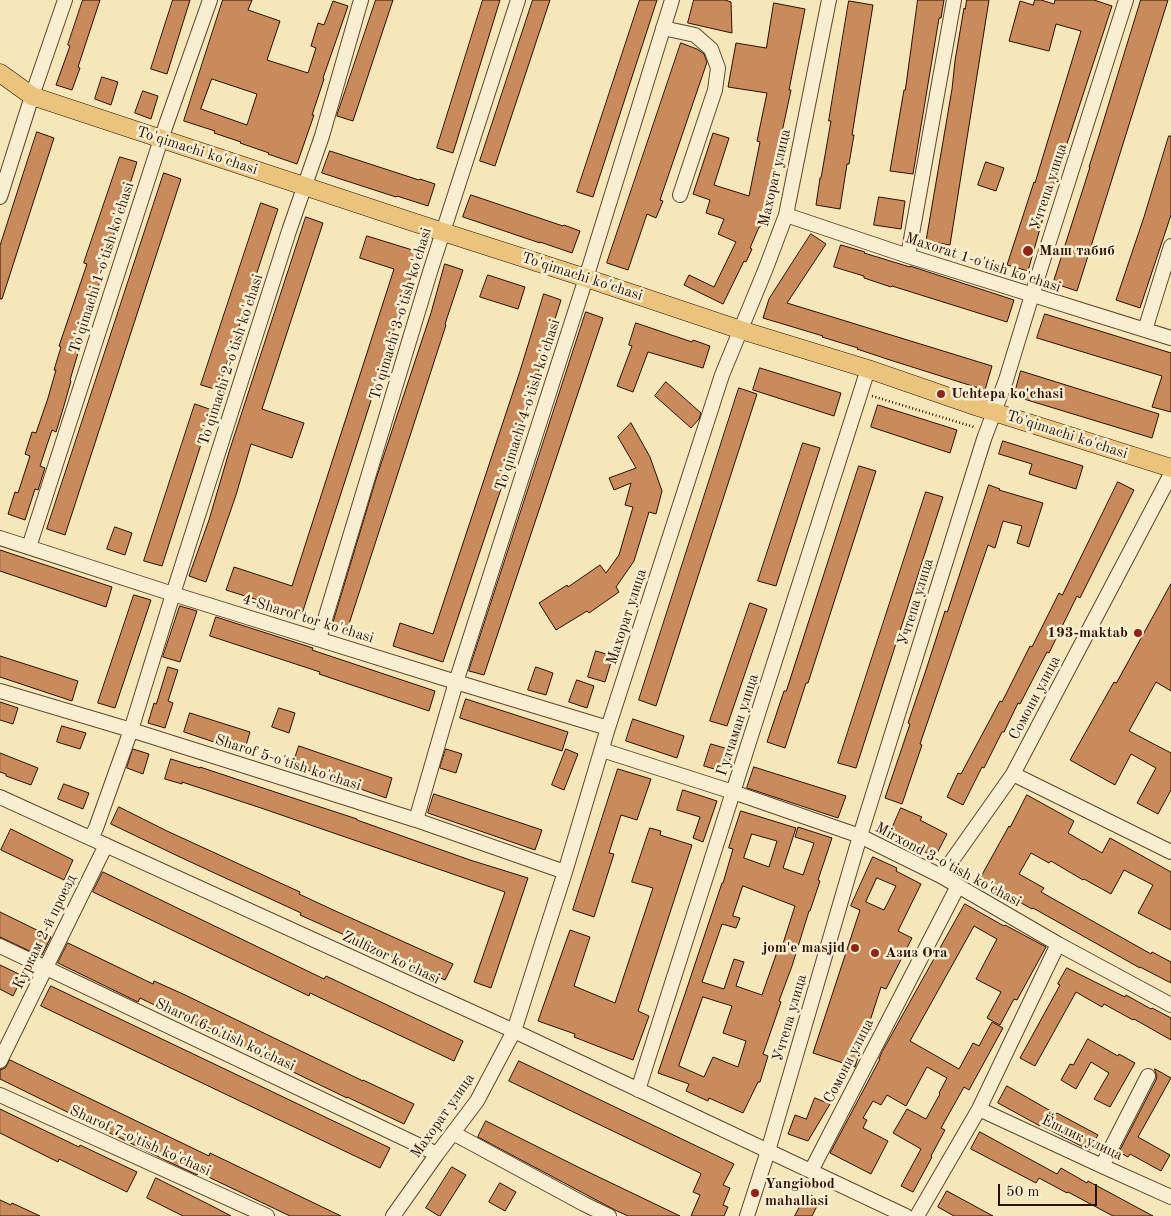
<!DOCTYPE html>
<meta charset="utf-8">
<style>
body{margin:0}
#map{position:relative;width:1171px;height:1216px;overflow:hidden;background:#f5e7b9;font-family:"Old Standard TT",serif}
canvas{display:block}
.scale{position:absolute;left:998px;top:1184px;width:99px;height:22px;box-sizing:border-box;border:2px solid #2d0f00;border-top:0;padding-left:6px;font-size:15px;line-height:18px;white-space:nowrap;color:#2d0f00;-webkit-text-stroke:4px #f8efd2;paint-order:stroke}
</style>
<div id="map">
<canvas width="1171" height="1216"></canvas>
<div class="scale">50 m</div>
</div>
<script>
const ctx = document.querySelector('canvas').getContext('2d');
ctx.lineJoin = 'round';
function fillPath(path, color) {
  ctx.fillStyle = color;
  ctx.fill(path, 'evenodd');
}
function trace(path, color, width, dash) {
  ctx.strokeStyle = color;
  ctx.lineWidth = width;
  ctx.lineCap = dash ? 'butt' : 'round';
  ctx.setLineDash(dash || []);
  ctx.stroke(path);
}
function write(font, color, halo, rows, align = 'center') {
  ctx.font = font + ' "Old Standard TT",serif';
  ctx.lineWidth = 5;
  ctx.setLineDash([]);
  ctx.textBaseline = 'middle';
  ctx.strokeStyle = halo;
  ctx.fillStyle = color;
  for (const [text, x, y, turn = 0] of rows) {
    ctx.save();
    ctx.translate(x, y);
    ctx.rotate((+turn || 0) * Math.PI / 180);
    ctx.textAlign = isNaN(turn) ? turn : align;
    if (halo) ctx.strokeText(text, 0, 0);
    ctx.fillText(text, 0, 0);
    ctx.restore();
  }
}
const building = new Path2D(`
 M83,0h17l-22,67 2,1 -8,22 -16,-5 14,-39 -2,-1z
 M173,0h17l-23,74 -16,-5z
 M223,0h29l-4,10 32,11 -13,39 41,13 8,-25 -5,-2 7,-23 6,2 9,-24 15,5 -25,72 1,1 -12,36h2l-17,49 -29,-10 1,-1 -29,-10 1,-1 -27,-9 1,-2 -31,-10zM212,79l45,15 -10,31 -46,-16z
 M376,0h17l-40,121 -16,-5z
 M483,0h17l-47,153 -16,-5z
 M533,0h17l-55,166 -15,-5z
 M640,0h17l-64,197 -16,-5z
 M694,0h31l6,2 1,31 -44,-10z
 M918,0h26l-3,18h-2l-26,156 -23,-3 14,-81h1z
 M967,0h22l-39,245 -24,-4 26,-152 3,-28 9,-53 1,1z
 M1035,0h6l13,4 1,-4h39l18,6 -67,205 -17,60 -21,-6 27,-83 1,1 46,-152 -25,-7 -7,27 -40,-10 11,-40 13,4z
 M1141,0h27l-91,291 -24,-8 37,-116h-1l9,-28z
 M849,1l24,4 -21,130h2l-5,29h-2l-7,45 -24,-4 4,-27h1l10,-57h-2z
 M774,3l31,6 -16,81h2l-24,112 2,1 -9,24h-1l-9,21 2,1 -6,13 -2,-1 -21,43 -39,-19 5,-10 25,12 22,-45 -18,-8 6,-15 -18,-6 4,-13 -17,-6 20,-61 16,5 -15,47 35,11 11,-54 -3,-1 10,-48 -39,-6 8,-44 30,5z
 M681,43l16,6 7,5 3,8 -47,138 3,1 -7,17 -9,-4 -19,56 -21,-7z
 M102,77l16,5 -7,23 -16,-6z
 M143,91l15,5 -7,23 -16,-6z
 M37,132l17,6 -52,161h-2v-53z
 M1169,136h2v79l-31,93 -24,-8 28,-83z
 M330,151l89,29 1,-1 15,5 -7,22 -31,-10 -1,1 -74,-24z
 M120,157l17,5 -24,75h-1l-13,38 3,1 -26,76 2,1 -8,27 1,1 -8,28 -7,23 -4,-2 -12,36 5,2 -7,22 -3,-1 -10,31 -17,-6 7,-22 3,1 12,-37 -5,-2 7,-22 4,1 12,-35 8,-28h-2l7,-23 -2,-1 28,-82 -3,-1z
 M986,162l18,6 -8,23 -18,-6z
 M164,173l17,6 -116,356 -18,-6z
 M471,195l92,31 1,-1 16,6 -8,22 -32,-11v1l-77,-26z
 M879,197l26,4 -4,28 -27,-4z
 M261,203l17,6 -60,181 -17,-5z
 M306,217l17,6 -61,186 42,14 -12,35 -41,-14 -15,51 -30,87 -17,-6 20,-56 20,-68z
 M811,234l15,10 -39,59 205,63 -7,24 -95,-30 -33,-11 1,-1 -36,-11 1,-1 -60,-18 6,-19z
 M367,236l52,16 -117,362 -76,-24 8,-23 58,19 102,-317 -34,-11z
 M841,245l24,7 -1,1 46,14v-1l104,34 -7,22 -115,-36 -1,1 -27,-9v-2l-30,-9z
 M445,264l18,6 -18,54 1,1 -98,302 -15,-5 43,-143 55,-166z
 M488,275l37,12 -7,22 -38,-12z
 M544,294l17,6 -51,162 -67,200 -50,-16 7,-23 33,11 87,-263z
 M586,312l17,6 -119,357 -15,-4z
 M1045,314l126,39v59l-19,-5 10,-31 -125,-38z
 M636,323l56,19 1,-2 17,6 -7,22 -55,-16 -15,40 -16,-6 15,-40 -3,-1z
 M760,368l81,25 -7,23 -81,-26z
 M1021,371l138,43 -7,24 -138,-42z
 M666,382l35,31 -2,6 -8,9 -36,-32z
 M739,388l18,6 -101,312 -17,-6z
 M195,404l17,6 -50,156 -18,-5z
 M878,405l79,25 -7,23 -79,-26z
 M631,423l19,34 12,34 -6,23 -7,-2 -15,49 -18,26 3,5 -30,21 -2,-2 -31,19 -17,-27 28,-18 1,2 32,-22 6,8 13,-18 14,-48 -8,-2 6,-22 -17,7 -5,-12 27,-10 -18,-31z
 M1003,441l80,25 -7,23 -47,-15 3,-10 -33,-10z
 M803,443l17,5 -44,138 -18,-5z
 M859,466l17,5 -68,212h-2l-21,65 -18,-6 17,-51h2z
 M1118,482l16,8 -54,108 -3,-2 -28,57 -2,-1 -27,52 -2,-1 -14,29h-2l-18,36 -2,-1 -19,38 -16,-8 11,-24 3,1 39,-73 2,1 28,-56 2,1 27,-54 3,2z
 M989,485l11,4 -1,1 44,13 -14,44 -12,-4 5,-17 -19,-5 -8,27 -7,-3 -68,199 2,1 -20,59 -17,-6 25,-74 -2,-1 18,-53 19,-59 2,1z
 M926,492l17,5 -87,271 -18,-5z
 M115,527l17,6 -7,22 -18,-6z
 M0,550l112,37 -6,20 -106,-36z
 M1171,584v107l-15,-9 -27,49 42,22v37l-13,24 -21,-11 19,-35 -25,-14 -16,31 -45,-25 44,-78 2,1z
 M134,595l17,5 -36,108 -17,-5z
 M750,603l17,6 -40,117 -17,-5z
 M180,606l17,5 -17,51 -17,-5z
 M216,617l97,31 -1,2 123,41 -6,20 -110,-37 1,-2 -110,-36z
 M596,651l17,5 -8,26 -17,-5z
 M0,656l78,25 -6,20 -72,-24z
 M168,667l10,3 -10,31 5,2 -8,25 -17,-5 6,-20 2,1z
 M536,667l17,6 -7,22 -18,-5z
 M577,680l17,6 -7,22 -18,-6z
 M466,699l102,33 -6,19 -102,-33z
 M0,702l18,6 -5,16 -13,-4z
 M279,708l16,5 -6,20 -17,-6z
 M190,713l60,19 -6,20 -60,-20z
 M633,719l51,17 -7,22 -51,-17z
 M62,726l24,7 -6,16 -23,-7z
 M711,744l17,5 -7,22 -17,-5z
 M299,746l93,32 -6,20 -93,-33z
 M133,749l16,5 -6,20 -16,-6z
 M446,749l16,5 -6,19 -16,-5z
 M566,749l12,5 -14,36 -12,-5z
 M0,753l38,15 -7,17 -25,-9v-2l-6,-2z
 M171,759l29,9v-1l84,28 73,24v1l113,40 58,18 -37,110 -17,-6 31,-90 -244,-84 -79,-26v2l-17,-5z
 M754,767l92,29 -8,22 -91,-30z
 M618,769l33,10 -14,41 -16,-5 -12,38 5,1 -20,63 -21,-7z
 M64,784l25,9 -6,16 -25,-10z
 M683,790l34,11 -14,41 -10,-4 7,-21 -23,-7z
 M434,794l108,36 -7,20 -107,-37z
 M1027,795l47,26 -6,12 34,20 8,-15 61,34v58l-33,-17 15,-28 -29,-15 -13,24 -27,-15 -1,1 -32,-19 -2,2 -18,-10 -12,21 25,14 -3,4 110,62 1,-2 19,10v21l-31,-16v1l-107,-60 -1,1 -25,-14 -1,2 -28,-15 31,-56 1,1z
 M119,807l48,24 133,61 -1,2 32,15 122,55 -8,16 -145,-65 1,-2 -119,-55 -71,-34z
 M901,808l21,9 -2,3 27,14 -12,23 -16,-8 1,-2 -30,-14z
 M741,811l55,17 -13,40 20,7 11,-32 -19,-6 3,-10 34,11 -14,42 2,1 -10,30h-1l-17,55 -13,35 2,1 -18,52 5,2 -8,26h-2l-15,31 -34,-15 -1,3 -22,-10 3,-7 -31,-11 28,-82 36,-108h1l10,-34 -4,-1zM752,834l25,7 -8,26 -25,-9zM743,886l52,20 -15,47 -3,-1 -15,43 -26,-9 8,-24 -10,-3 -10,30 -22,-7 20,-58 14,4 4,-10 -7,-2zM703,997l29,9 -9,27 23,8 -8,26 -25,-10 -9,20 -25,-11z
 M650,828l11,3 -1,4 32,10 -54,166 11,5 -16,44 -59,-23 1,-3 -37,-13 32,-91 20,7 -16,49 41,17 38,-115 -21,-6z
 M11,829l62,31 -9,20 -63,-30z
 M873,857l24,11 -1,3 25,13 -23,47 14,7 -26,51 -5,-2 -26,80 -42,-14 47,-143 -9,-4zM877,878l19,8 -12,24 -18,-8z
 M103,872l221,107 2,-3 137,65 -9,20 -144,-68 -1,3 -216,-104z
 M965,904l39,22 1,-1 41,22 -29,53 -3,-1 -14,26 -13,-7 14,-26 -25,-13 21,-40 -23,-13 -64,115 49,28 14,-26 6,3 13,-24 11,6 -34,62 -5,-3 -23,41 4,2 -14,26 1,1 -19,35 -12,-6 20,-37 -28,-16 14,-24 19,10 14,-25 -1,-1 8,-15 -20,-11 -21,39 -19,-11 -6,10 -8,-4 -10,17 4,2 -4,8 25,13 -17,33 -41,-21 50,-94h-1l3,-7z
 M0,912l51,25 -9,18 -5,-2 -1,1 -36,-17z
 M68,943l85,41 1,-3 29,13 180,87v-1l51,24 -10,20 -57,-27v1l-207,-100 -2,4 -80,-39z
 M0,965l23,11 -10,20 -13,-7z
 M1067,968l58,29 1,-2 25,14 1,-1 19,10v22l-37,-21 -1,1 -29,-16 -2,3 -26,-15 -41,74 -15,-8 40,-73 -2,-1z
 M51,986l339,162 -10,20 -339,-162z
 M1088,1039l30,17 1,-2 16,9 -25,44 -16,-8 15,-26 -18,-11 -15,27 -15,-9 9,-16 3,1z
 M10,1060l199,96 1,-3 131,63h-51l-92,-44 -1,3 -26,-12 -171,-84v-9l5,-2z
 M519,1061l215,103 -11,21 7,3 -7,17 5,2 -4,9h-33l9,-21 -7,-3 8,-18 -1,-1 -191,-92z
 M1155,1069l16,9 -33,59 32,18 -9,16 -31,-17 -2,3 -9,-5 37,-72 1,-4 -2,-5z
 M1007,1086l49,28 1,-1 41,22 -9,15 -49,-25v1l-42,-23z
 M815,1098l15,6 -22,37 -20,-7 7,-19 11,4z
 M0,1109l79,38 1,-2 57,27 -10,20 -68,-33 -1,3 -58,-29z
 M486,1121l94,47 100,48h-52l-13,-6 -137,-73z
 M980,1132l77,42 4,-6 26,15 1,-2 65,35h-40l-45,-24 -1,1 -28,-15 -3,5 -65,-34z
 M452,1167l14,8 -26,41h-1l-13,-8z
 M156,1178l58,29 17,9h-48l-36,-18z
 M500,1183l16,9 -11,19 -16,-9z
 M947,1191l46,25h-39l-16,-9z
 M807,1193l13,7 -8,16h-17z
 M0,1200l11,5 1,-2 28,13h-40z`);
fillPath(building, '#c98b5c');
trace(building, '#2d0f00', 1);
const minor = new Path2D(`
 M663,28l32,7 16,14 7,19 -3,22 -35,105
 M0,197l32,-101 33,-96
 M786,215l122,41 263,82
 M908,256l46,-256
 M1145,330l26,-84
 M0,538l173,56 283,88 152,46
 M29,547l132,-408 49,-139
 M319,639l111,-367 88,-272
 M0,691l131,39 285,90 149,52
 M602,750l131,42 127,44 81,40 117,68 113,61
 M1013,774l158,78
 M0,797l514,234 392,185
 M416,820l40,-138 130,-404 86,-278
 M91,838l5,-10 35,-98 42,-136 116,-363 33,-95 39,-136
 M941,876l72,-102 158,-300
 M0,946l437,208
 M0,1061l106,-216
 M638,1090l230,-721
 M0,1095l267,121
 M979,1109l123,57 69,31
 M453,1133l131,71 25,12
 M1102,1166l46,-90
 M811,1171l147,-285
 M393,1216l44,-62 40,-53 37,-70 51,-159 43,-144 114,-353 44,-107 20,-53 43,-215
 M747,1216l21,-65 92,-315 124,-397 22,-59 26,-85 94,-295
 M917,1216l62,-107 79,-165`);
const major = new Path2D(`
 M0,73l32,23 411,136 143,46 155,52 127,39 110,38 193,61`);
trace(minor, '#5f452e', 16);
trace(major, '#2d0f00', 19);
trace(new Path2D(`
 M872,396l102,31`), '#2d0f00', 2.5, [1, 2.5]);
trace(minor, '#f8efd2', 14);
trace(major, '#eac47c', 18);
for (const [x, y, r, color] of [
 [1028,251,6,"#8f2418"],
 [941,394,5,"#8f2418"],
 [1138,633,5,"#8f2418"],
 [855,948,5,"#8f2418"],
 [875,953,5,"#8f2418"],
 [755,1193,5,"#8f2418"]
]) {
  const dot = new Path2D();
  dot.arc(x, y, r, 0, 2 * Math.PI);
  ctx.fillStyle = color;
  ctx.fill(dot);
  trace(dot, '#f8efd2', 2);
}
write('15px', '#2d0f00', '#f8efd2', [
 ["To'qimachi ko'chasi",197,151,18],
 ["Махорат улица",775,178,-77],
 ["Учтепа улица",1049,187,-72],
 ["Maxorat 1-o'tish ko'chasi",983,263,18],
 ["To'qimachi 1-o'tish ko'chasi",102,268,-72],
 ["To'qimachi ko'chasi",582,277,18],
 ["To'qimachi 3-o'tish ko'chasi",401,314,-73],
 ["To'qimachi 2-o'tish ko'chasi",231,360,-72],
 ["To'qimachi 4-o'tish ko'chasi",528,405,-72],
 ["To'qimachi ko'chasi",1067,435,18],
 ["Учтепа улица",916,602,-73],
 ["Махорат улица",627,617,-72],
 ["4-Sharof tor ko'chasi",308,619,17],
 ["Сомони улица",1035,698,-62],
 ["Гулчаман улица",738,725,-72],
 ["Sharof 5-o'tish ko'chasi",288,763,18],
 ["Mirxond 3-o'tish ko'chasi",948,865,28],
 ["Куркам 2-й проезд",45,932,-64],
 ["Zulfizor ko'chasi",391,958,25],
 ["Учтепа улица",790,1018,-74],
 ["Sharof 6-o'tish ko'chasi",225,1035,25],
 ["Сомони улица",849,1061,-63],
 ["Махорат улица",443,1116,-55],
 ["Ёшлик улица",1082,1138,25],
 ["Sharof 7-o'tish ko'chasi",140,1141,24]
]);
write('bold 15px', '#2d0f00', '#f8efd2', [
 ["Маш табиб",1039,251],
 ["Uchtepa ko'chasi",951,394],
 ["193-maktab",1128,633,"right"],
 ["jom'e masjid",845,948,"right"],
 ["Азиз Ота",885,953],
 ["Yangiobod",765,1184],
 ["mahallasi",765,1201]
], 'left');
</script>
